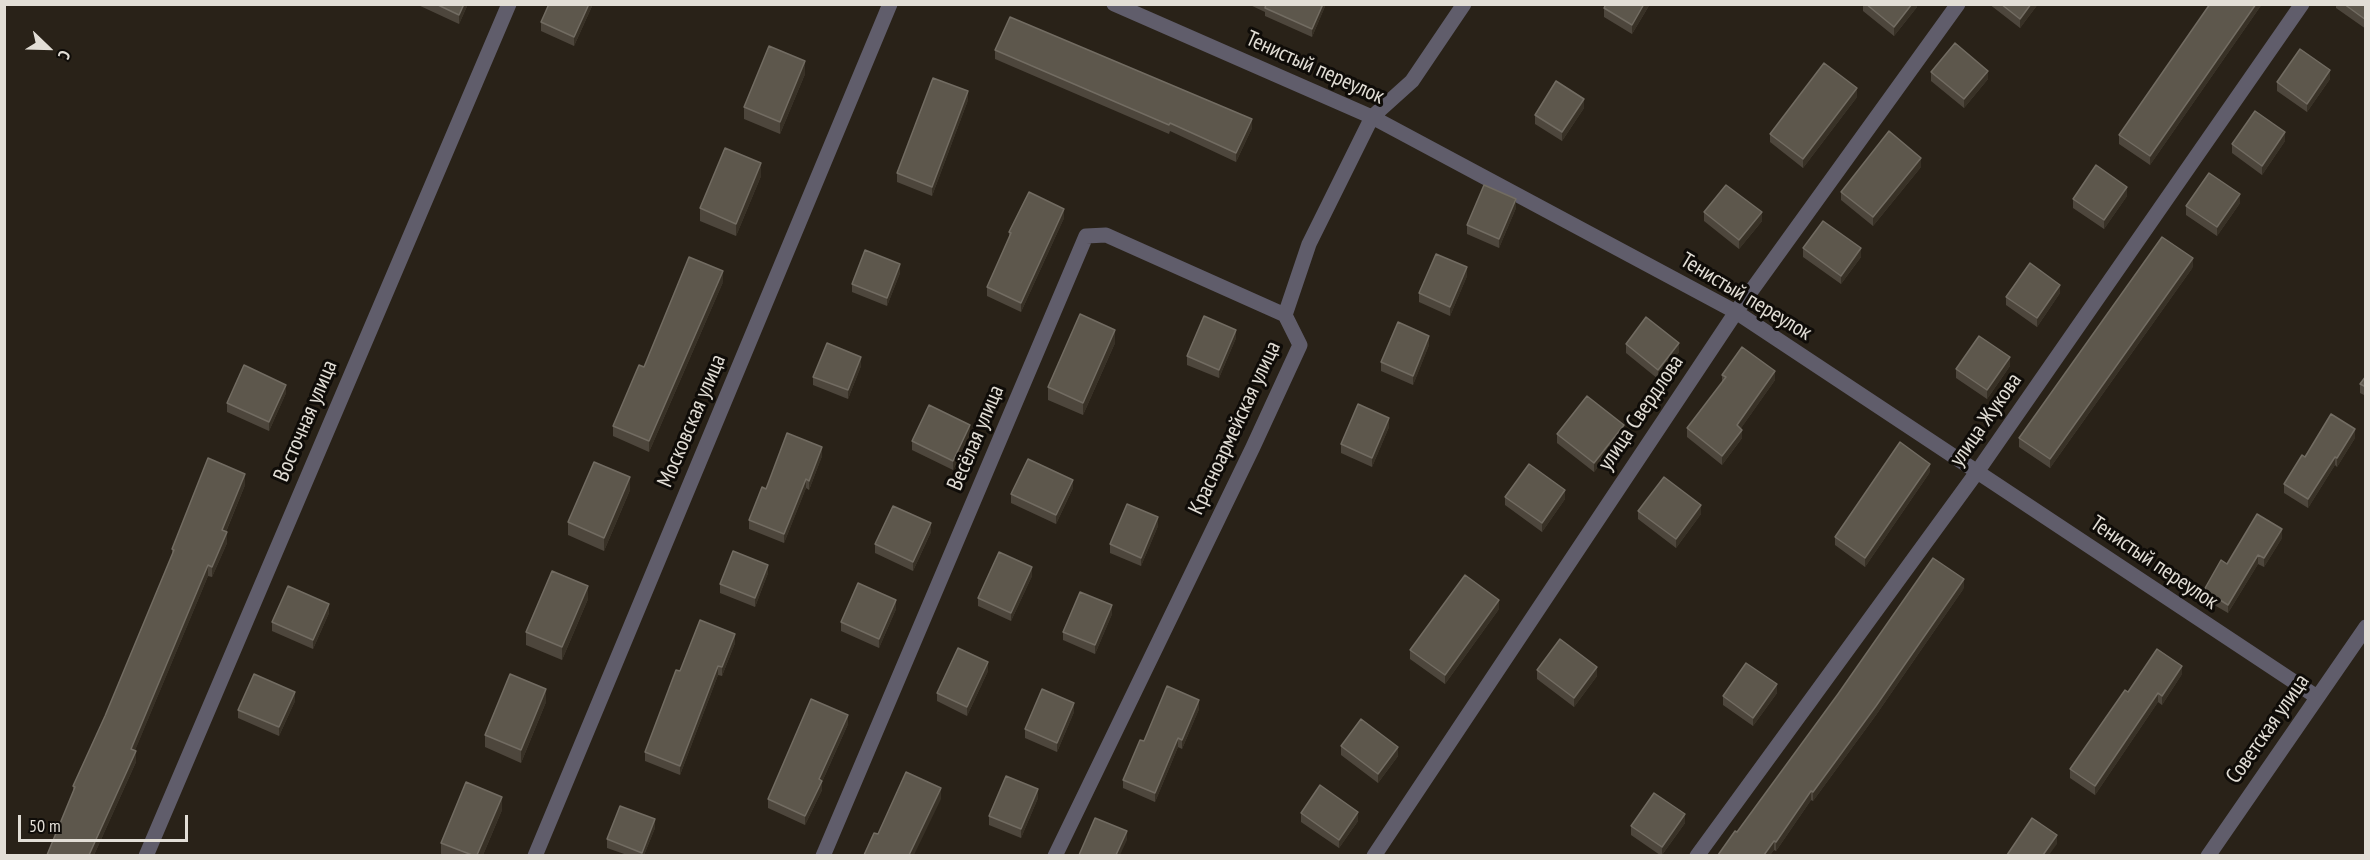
<!DOCTYPE html>
<meta charset="utf-8">
<style>
body{margin:0}
#map{position:relative;width:2370px;height:860px;overflow:hidden;background:#292218;font-family:"PT Sans Narrow",sans-serif}
canvas{display:block}
.frame{position:absolute;inset:0;border:6px solid #e2ded6;pointer-events:none}
.north{position:absolute;left:18px;top:18px;width:60px;height:60px;-webkit-text-stroke:4px #0f0c08;paint-order:stroke;rotate:113deg;font-size:16px;font-weight:700;line-height:24px;text-align:center;color:#e2ded6}
.north::after{content:'';display:block;margin:auto;width:21px;height:27px;background:#e2ded6;clip-path:polygon(50% 0,100% 100%,50% 72%,0 100%)}
.scale{position:absolute;left:18px;top:815px;width:170px;height:27px;box-sizing:border-box;border:3px solid #e2ded6;border-top:0;padding-left:8px;font-size:18px;line-height:21px;white-space:nowrap;color:#e2ded6;-webkit-text-stroke:4px #0f0c08;paint-order:stroke}
</style>
<div id="map">
<canvas width="2370" height="860"></canvas>
<div class="frame"></div>
<div class="north">С</div>
<div class="scale">50 m</div>
</div>
<script>
const ctx = document.querySelector('canvas').getContext('2d');
ctx.lineJoin = 'round';
function trace(path, color, width, dash) {
  ctx.strokeStyle = color;
  ctx.lineWidth = width;
  ctx.lineCap = dash ? 'butt' : 'round';
  ctx.setLineDash(dash || []);
  ctx.stroke(path);
}
function fillPath(path, color) {
  ctx.fillStyle = color;
  ctx.fill(path, 'evenodd');
}
function write(font, color, halo, rows, align = 'center') {
  ctx.font = font + ' "PT Sans Narrow",sans-serif';
  ctx.lineWidth = 6;
  ctx.setLineDash([]);
  ctx.textBaseline = 'middle';
  ctx.strokeStyle = halo;
  ctx.fillStyle = color;
  for (const [text, x, y, turn = 0] of rows) {
    ctx.save();
    ctx.translate(x, y);
    ctx.rotate((+turn || 0) * Math.PI / 180);
    ctx.textAlign = isNaN(turn) ? turn : align;
    if (halo) ctx.strokeText(text, 0, 0);
    ctx.fillText(text, 0, 0);
    ctx.restore();
  }
}
trace(new Path2D(`
 M1114,4l258,113 364,195 581,385
 M146,856l363,-852
 M535,856l355,-852
 M823,856l263,-620 20,-1 179,80
 M1055,856l198,-409 47,-102 -15,-30 24,-71 63,-127 40,-36 52,-77
 M1374,856l362,-544 222,-308
 M1697,856l280,-384 325,-468
 M2208,856l158,-229`), '#605d6b', 15);
fillPath(new Path2D(`
 M416,4h52l-9,20z
 M549,4h44l-19,42 -33,-15v-9z
 M1248,4h78l-14,33 -47,-21v-4z
 M1650,4l-18,30 -28,-17v-9z
 M1863,4h54v3l-23,29 -31,-25z
 M1989,4h49l-18,24z
 M2210,4h52l-112,161 -31,-21v-9z
 M2336,4h30v25l-30,-21z
 M995,50l257,78 -16,34 -66,-31 -1,3 -174,-75z
 M1931,72l57,7 -24,29 -33,-27z
 M805,74l-25,60 -36,-15v-12z
 M2330,79l-23,33 -30,-21v-9z
 M1857,97l-54,71 -33,-26v-8z
 M968,100l-36,96 -35,-14v-9z
 M1584,108l-22,33 -27,-17v-9z
 M2285,141l-23,34 -30,-22v-9z
 M1921,167l-48,59 -32,-26v-8z
 M761,176l-25,60 -36,-15v-13z
 M2127,196l-23,33 -31,-21v-9z
 M2240,203l-23,33 -31,-21v-9z
 M1516,208l-17,40 -32,-14v-9z
 M1704,212l58,9 -23,28 -35,-28z
 M1064,218l-43,94 -34,-16v-9l22,-49v-6z
 M1803,248l58,9 -20,27 -38,-27z
 M2193,267l-143,201 -31,-21v-9z
 M900,273l-13,33 -35,-14v-8z
 M1467,276l-17,40 -31,-14v-9z
 M723,282l-74,170 -36,-16v-10l31,-59z
 M2060,293l-23,34 -31,-22v-8z
 M1236,338l-17,40 -32,-13v-9z
 M1115,343l-32,72 -35,-15v-13z
 M1626,344l53,8 -21,27 -32,-26z
 M1429,345l-16,40 -32,-14v-9z
 M861,366l-13,33 -35,-14v-8z
 M2010,366l-23,33 -31,-21v-9z
 M1722,375l53,5 -34,48 1,10 -20,27 -35,-28v-9l35,-46z
 M2366,376v20l-6,-3v-9z
 M286,393l-17,38 -42,-19v-9z
 M1389,427l-17,40 -31,-14v-9z
 M970,434l-17,36 -41,-20v-9z
 M1557,434h67l-30,38 -37,-29z
 M2355,438l-18,29 -2,-2 -27,43 -24,-15v-9l21,-27z
 M822,456l-13,34 -3,-2 -22,55 -35,-14v-9l17,-31z
 M1930,472l-65,95 -30,-22v-8z
 M245,485l-19,47 1,11 -15,34 -4,-1 -73,174 1,12 -42,93h-47l26,-63v-6l32,-70 67,-161v-6z
 M1073,488l-17,36 -45,-21v-9z
 M630,490l-26,61 -36,-16v-13z
 M1505,497l60,2 -23,33 -37,-27z
 M1638,511l63,3 -25,34 -38,-29z
 M1158,526l-17,40 -31,-13v-9z
 M931,532l-18,39 -38,-18v-9z
 M2282,538l-18,29 -6,-3 -30,49 -24,-14v-9l23,-26z
 M768,573l-13,34 -35,-14v-9z
 M1032,576l-21,45 -33,-15v-8z
 M1964,588l-88,127 -63,86 -2,-1 -35,51 -2,-1 -4,5h-52l19,-23z
 M588,599l-26,61 -36,-15v-13z
 M896,609l-17,39 -38,-17v-9z
 M1499,609l-54,75 -35,-25v-9z
 M329,613l-16,36 -41,-18v-9z
 M1112,614l-17,40 -32,-14v-8z
 M735,643l-13,33 -4,-1 -38,100 -35,-14v-9l35,-81z
 M1537,670l60,6 -23,31 -37,-28z
 M988,671l-21,45 -30,-15v-8z
 M2182,674l-20,31 -4,-3 -63,93 -25,-17v-9l58,-77z
 M1777,693l-24,33 -30,-21v-9z
 M295,701l-16,35 -41,-18v-8z
 M546,702l-25,61 -36,-16v-12z
 M1199,709l-17,40 -4,-2 -23,55 -32,-14v-8l21,-39z
 M1074,712l-17,40 -32,-14v-9z
 M848,724l-26,58v8l-17,35 -37,-17v-9z
 M1341,746l57,10 -20,27 -37,-28z
 M1038,798l-17,40 -32,-13v-9z
 M502,810l-19,45h-42v-12z
 M1301,813l57,8 -19,27 -38,-26z
 M1685,823l-23,32h-2l-29,-20v-9z
 M655,828l-11,27h-17l-20,-7v-9z`), '#4d463c');
fillPath(new Path2D(`
 M464,4h4l-9,20v-9z
 M589,4h4l-19,42v-9z
 M1323,4h3l-14,33v-8z
 M1644,4h6l-18,30v-9z
 M1912,4h5v3l-23,29v-9z
 M2031,4h7l-18,24v-9z
 M2256,4h6l-112,161v-9z
 M805,61v13l-25,60v-12z
 M2330,70v9l-23,33v-8z
 M1988,71v8l-24,29v-9z
 M1857,88v9l-54,71v-9z
 M968,91v9l-36,96v-9z
 M1584,99v9l-22,33v-9z
 M1252,119v9l-16,34v-9z
 M2285,132v9l-23,34v-9z
 M1921,158v9l-48,59v-9z
 M761,163v13l-25,60v-12z
 M2127,187v9l-23,33v-9z
 M2240,194v9l-23,33v-9z
 M1516,199v9l-17,40v-9z
 M1064,209v9l-43,94v-9z
 M1762,212v9l-23,28v-9z
 M1861,248v9l-20,27v-8z
 M2193,258v9l-143,201v-9z
 M900,264v9l-13,33v-8z
 M1467,267v9l-17,40v-9z
 M723,271v11l-74,170v-11z
 M2060,285v8l-23,34v-9z
 M1115,330v13l-32,72v-12z
 M1236,330v8l-17,40v-8z
 M1429,336v9l-16,40v-9z
 M1679,343v9l-21,27v-9z
 M861,357v9l-13,33v-9z
 M2010,357v9l-23,33v-9z
 M1775,371v9l-38,54v-9z
 M286,385v8l-17,38v-9z
 M1389,418v9l-17,40v-9z
 M970,425v9l-17,36v-9z
 M1624,425v9l-30,38v-9z
 M2355,429v9l-18,29v-9z
 M1742,430v8l-20,27v-9z
 M822,447v9l-13,34v-9z
 M2335,457v8l-27,43v-9z
 M1930,464v8l-65,95v-9z
 M245,474v11l-23,56v-11z
 M630,477v13l-26,61v-13z
 M806,479v9l-22,55v-9z
 M1073,480v8l-17,36v-9z
 M1565,490v9l-23,33v-9z
 M1701,505v9l-25,34v-9z
 M1158,517v9l-17,40v-8z
 M931,523v9l-18,39v-9z
 M2282,529v9l-18,29v-9z
 M227,532v11l-15,34v-10z
 M2258,555v9l-30,49v-8z
 M208,565v11l-77,184v-11z
 M768,565v8l-13,34v-9z
 M1032,567v9l-21,45v-8z
 M1964,579v9l-88,127 -63,86v-9z
 M588,586v13l-26,61v-13z
 M896,600v9l-17,39v-9z
 M1499,600v9l-54,75v-9z
 M329,604v9l-16,36v-9z
 M1112,605v9l-17,40v-9z
 M735,634v9l-13,33v-9z
 M988,662v9l-21,45v-9z
 M718,666v9l-38,100v-9z
 M2182,666v8l-20,31v-9z
 M1597,667v9l-23,31v-9z
 M1777,684v9l-24,33v-8z
 M546,689v13l-25,61v-13z
 M295,692v9l-16,35v-9z
 M2158,693v9l-63,93v-9z
 M1199,700v9l-17,40v-9z
 M1074,703v9l-17,40v-9z
 M848,715v9l-26,58v8l-17,35v-9l14,-37z
 M1178,738v9l-23,55v-9z
 M1398,747v9l-20,27v-9z
 M136,751v11l-42,93h-5z
 M941,788v11l-27,56h-5z
 M1038,789v9l-17,40v-9z
 M1811,791v9l-35,51v-9z
 M502,797v13l-19,45h-6z
 M1358,812v9l-19,27v-8z
 M1685,814v9l-23,32v-8z
 M655,819v9l-11,27h-2v-2z
 M1127,831v9l-7,15h-4z
 M2057,835v9l-8,11h-6z
 M1774,841v9l-4,5h-6z`), '#383126');
const building = new Path2D(`
 M436,4h28l-5,11z
 M549,4h40l-15,33 -33,-15z
 M1266,4h57l-11,25 -47,-21z
 M1606,4h38l-12,21 -28,-17z
 M1866,4h46l-18,23z
 M2001,4h30l-11,15z
 M2210,4h46l-106,152 -31,-21z
 M2344,4h22v16z
 M1010,17l242,102 -16,34 -66,-30 -1,2 -174,-75z
 M1955,43l33,28 -24,28 -33,-27z
 M769,46l36,15 -25,61 -36,-15z
 M2300,49l30,21 -23,34 -30,-22z
 M1824,63l33,25 -54,71 -33,-25z
 M933,78l35,13 -36,96 -35,-14z
 M1556,81l28,18 -22,33 -27,-17z
 M2255,111l30,21 -23,34 -30,-22z
 M1889,131l32,27 -48,59 -32,-25z
 M725,148l36,15 -25,61 -36,-16z
 M2096,165l31,22 -23,33 -31,-21z
 M2209,173l31,21 -23,33 -31,-21z
 M1484,185l32,14 -17,40 -32,-14z
 M1726,185l36,27 -23,28 -35,-28z
 M1029,192l35,17 -43,94 -34,-16 24,-54 -2,-1z
 M1823,221l38,27 -20,28 -38,-28z
 M2162,237l31,21 -143,201 -31,-21z
 M865,250l35,14 -13,34 -35,-14z
 M1436,254l31,13 -17,40 -31,-14z
 M689,257l34,14 -74,170 -36,-15 26,-61 5,2z
 M2030,263l30,22 -23,33 -31,-21z
 M1080,314l35,16 -32,73 -35,-16z
 M1204,316l32,14 -17,40 -32,-14z
 M1646,317l33,26 -21,27 -32,-26z
 M1398,322l31,14 -16,40 -32,-14z
 M1979,336l31,21 -23,33 -31,-21z
 M827,343l34,14 -13,33 -35,-13z
 M1742,347l33,24 -38,54 5,5 -20,26 -35,-28 39,-51 -4,-2z
 M244,365l42,20 -17,37 -42,-19z
 M2366,376v11l-6,-3z
 M1587,396l37,29 -30,38 -37,-29z
 M1358,404l31,14 -17,40 -31,-14z
 M929,405l41,20 -17,36 -41,-20z
 M2331,414l24,15 -18,29 -2,-1 -27,42 -24,-15 18,-29 3,2z
 M787,433l35,14 -13,34 -3,-2 -22,55 -35,-14 13,-33 4,2z
 M1900,442l30,22 -65,94 -30,-21z
 M208,458l37,16 -23,56 5,2 -15,35 -4,-2 -77,184 5,2 -47,104h-42l28,-68 -2,-1 32,-70 69,-166 -2,-1z
 M1028,459l45,21 -17,35 -45,-21z
 M594,462l36,15 -26,61 -36,-16z
 M1529,464l36,26 -23,33 -37,-26z
 M1664,477l37,28 -25,34 -38,-28z
 M1127,504l31,13 -17,41 -31,-14z
 M893,506l38,17 -18,39 -38,-18z
 M2257,514l25,15 -18,29 -6,-3 -30,50 -24,-15 17,-30 6,4z
 M733,551l35,14 -13,33 -35,-14z
 M999,552l33,15 -21,46 -33,-15z
 M1933,558l31,21 -88,127 -63,86 -2,-1 -35,51 -2,-1 -10,14h-46l17,-24 2,1 101,-138z
 M552,571l36,15 -26,61 -36,-15z
 M1465,575l34,25 -54,75 -35,-25z
 M858,583l38,17 -17,39 -38,-17z
 M288,586l41,18 -16,36 -41,-18z
 M1080,592l32,13 -17,40 -32,-13z
 M700,620l35,14 -13,33 -4,-1 -38,100 -35,-14 31,-82 4,1z
 M1560,639l37,28 -23,31 -37,-28z
 M958,648l30,14 -21,45 -30,-14z
 M2157,649l25,17 -20,30 -4,-3 -63,93 -25,-17 55,-79 3,2z
 M1746,663l31,21 -24,34 -30,-22z
 M254,674l41,18 -16,35 -41,-17z
 M510,674l36,15 -25,61 -36,-15z
 M1167,686l32,14 -17,40 -4,-2 -23,55 -32,-13 17,-40 4,1z
 M1042,689l32,14 -17,40 -32,-14z
 M811,699l37,16 -29,64 3,2 -17,35 -37,-17z
 M1361,719l37,28 -20,27 -37,-28z
 M906,772l35,16 -32,67h-45l10,-22 4,1z
 M1006,776l32,13 -17,40 -32,-13z
 M466,782l36,15 -25,58h-5l-31,-12z
 M1320,785l38,27 -19,28 -38,-27z
 M1654,793l31,21 -23,33 -31,-21z
 M620,806l35,13 -13,34 -35,-14z
 M1095,818l32,13 -11,24h-37z
 M2032,818l25,17 -14,20h-36z`);
fillPath(building, '#5d574c');
trace(building, '#726c62', 1.5);
write('22px', '#e2ded6', '#0f0c08', [
 ["Тенистый переулок",1315,68,24],
 ["Тенистый переулок",1746,297,31],
 ["улица Свердлова",1641,413,-56],
 ["улица Жукова",1986,420,-55],
 ["Восточная улица",306,421,-67],
 ["Московская улица",692,421,-67],
 ["Красноармейская улица",1235,428,-65],
 ["Весёлая улица",976,438,-67],
 ["Тенистый переулок",2154,563,34],
 ["Советская улица",2268,729,-55]
]);
</script>
